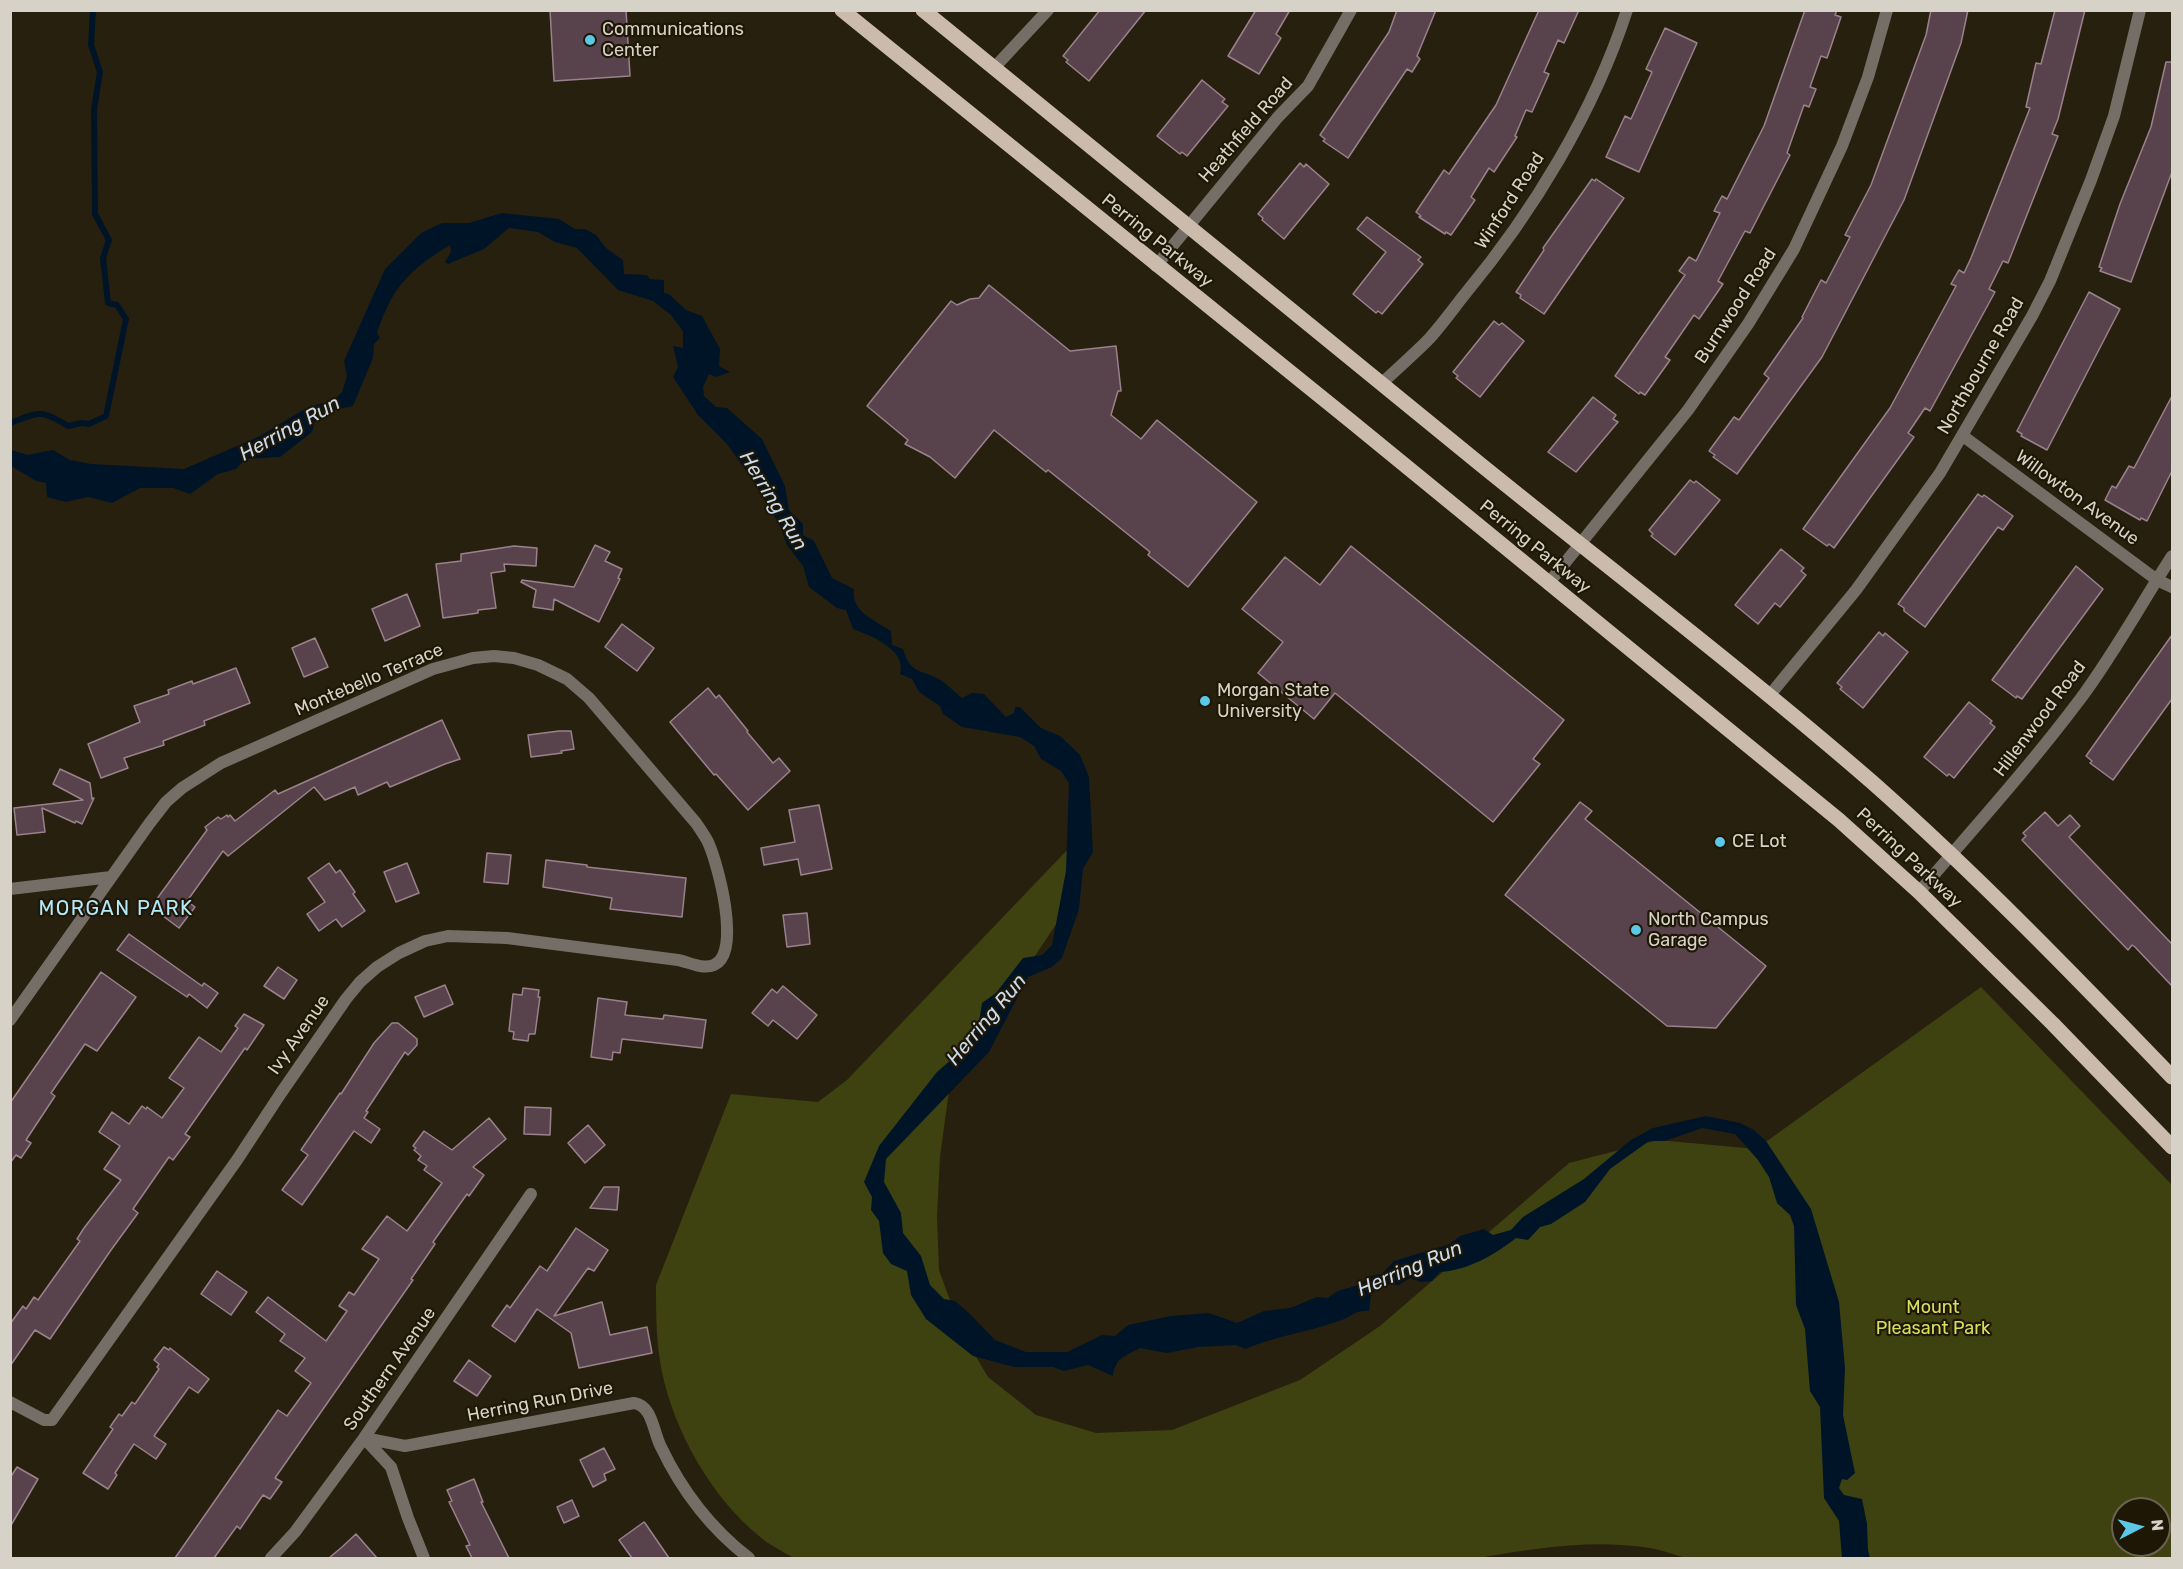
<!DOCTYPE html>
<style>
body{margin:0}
#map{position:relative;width:2183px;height:1569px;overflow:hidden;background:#28200e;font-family:Rubik,sans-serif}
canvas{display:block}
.frame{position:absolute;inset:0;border:12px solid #d7d2c7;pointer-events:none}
.north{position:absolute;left:2111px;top:1497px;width:60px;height:60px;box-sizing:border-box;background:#1f1706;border:2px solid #696253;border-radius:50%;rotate:84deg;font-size:16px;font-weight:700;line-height:24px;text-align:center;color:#d7d2c7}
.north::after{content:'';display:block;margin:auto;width:21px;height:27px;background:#5bc8e7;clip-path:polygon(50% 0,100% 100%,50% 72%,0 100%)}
</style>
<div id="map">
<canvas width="2183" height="1569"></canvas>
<div class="frame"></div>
<div class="north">N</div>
</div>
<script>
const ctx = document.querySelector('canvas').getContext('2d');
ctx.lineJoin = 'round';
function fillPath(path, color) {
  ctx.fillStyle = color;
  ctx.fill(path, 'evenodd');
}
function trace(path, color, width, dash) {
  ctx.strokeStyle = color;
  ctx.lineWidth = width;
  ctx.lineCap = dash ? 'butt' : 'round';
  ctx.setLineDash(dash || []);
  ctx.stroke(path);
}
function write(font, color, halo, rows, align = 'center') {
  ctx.font = font + ' Rubik,sans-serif';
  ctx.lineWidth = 4.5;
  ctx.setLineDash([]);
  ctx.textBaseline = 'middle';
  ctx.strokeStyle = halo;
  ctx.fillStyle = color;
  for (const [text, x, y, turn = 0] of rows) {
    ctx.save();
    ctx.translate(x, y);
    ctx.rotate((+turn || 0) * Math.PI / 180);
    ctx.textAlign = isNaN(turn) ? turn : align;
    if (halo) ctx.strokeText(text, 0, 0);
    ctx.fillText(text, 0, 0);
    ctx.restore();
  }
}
fillPath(new Path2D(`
 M1071,846v56l-121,181 -10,74 -3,59 2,54 23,63 26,44 48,38 60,18 76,-3 128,-50 80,-54 189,-163 89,-23 98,9 225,-162 191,198v373h-486c-11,-3 -24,-8 -36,-10 -59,-9 -113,0 -171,10h-685c-12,-7 -25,-13 -35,-22 -47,-38 -85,-105 -97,-164 -6,-28 -6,-59 -6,-87l75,-191 87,8 29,-22zM2123,1509h36v36h-36z`), '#3e4110');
fillPath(new Path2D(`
 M502,213l57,6 16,10h10l11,6 10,13 17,12 1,14 23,1 3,4 14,1v13l5,1 17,16 16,6 18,33 -1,17 11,6 -14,5 -7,-3 -6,13 1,9 12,11 11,1 35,31 23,47 4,24 14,14v11l11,6 18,37 22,11c-3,23 19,30 37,42l1,14 11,4c7,25 17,20 36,30 8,5 16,13 23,19l10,-5 12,1 22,23 8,-4 1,-6h5l21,21 19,8 20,19 9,22 4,75 -10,17 -4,40 -17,49 -10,9 -24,10 -39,75 -103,107 -2,23 17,31 2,20 18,23 9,29 14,14 11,2 13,11 27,28 31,12h41l35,-17 13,1 13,-11 43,-9 38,-3 28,10 27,-12 26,-3 27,-11 11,1c14,-12 18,-7 31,-14 11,-6 10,-9 23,-10l12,-13 56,-17 10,-8 24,-7 9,6 18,-5 12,-13 61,-38 47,-39 22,-12 53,-12 34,7 14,7 12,11 45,68 28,93 6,66 -2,47 12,58 -8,7 -5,-1 -3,9 5,7 18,4 5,25 1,26 2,8h-28l-3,-37 -15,-23 -4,-91 -10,-16 -5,-62 -9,-24 -2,-79 -4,-11 -13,-12 -8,-26 -11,-17 -23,-26 -33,-6 -37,13h-16l-39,28 -25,33 -34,22 -11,3 -12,13 -12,-2c-22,17 -47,32 -76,34l-8,9 -11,1 -11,-4 -11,7 -14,-1 -14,10 -2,17c-16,-1 -17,6 -30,10 -31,11 -63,15 -94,28l-9,-4 -38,2 -31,6 -27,-5c-15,8 -25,10 -27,28l-25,-11 -24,6 -11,-4h-39l-41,-11 -47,-37 -15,-24 -4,-24 -16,-7 -8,-11 -4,-32 -8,-11 1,-13 -8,-15 15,-36 58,-74 23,-20 18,-23 4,-26 14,-10 27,-35 19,-3 10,-10 14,-74 3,-88 -8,-12 -20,-12 -7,-13 -14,-9 -58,-10 -19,-13 -3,-8 -21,-14 -7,-13 -12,-5c7,-24 -28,-38 -47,-45l-7,-19 -9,-2 -28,-21 -6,-21 -16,-21 -7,-19 -26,-44 -27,-38 -29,-29 -25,-38 5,-10 -5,-21 10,2v-17l-12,-16 -18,-14 -35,-11 -41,-42 -22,-6 -17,-10 -29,-4 -25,21 -36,15 -3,-2 6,-10 -1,-7c-42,26 -57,41 -73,88l3,5 -6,6 -1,14 -20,48 -30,6 -7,6 -4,14 -32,25 -35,2 -9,10 -18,5 -28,20 -17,-6h-33l-28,15 -24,-6 -22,5 -19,-5 -1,-14 -10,-2 -25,-15v-8l42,-8 17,10 21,4 93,5 76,-33 48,-29 26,-7 8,-8 5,-16 -3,-15 41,-92 36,-36 21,-10h27z`), '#001428');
trace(new Path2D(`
 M10,423c30,-11 30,-14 58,3l14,-3 7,1 17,-8 20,-97 -9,-14 -9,-2 -5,-45 6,-18 -14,-26 -1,-105 6,-37 -9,-27 2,-35
 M10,453l17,5`), '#001428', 6);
const building = new Path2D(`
 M550,10h76l4,66 -76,5z
 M1100,10h46l-57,71 -23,-19 2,-2 -5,-4z
 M1256,10h34l-14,24 5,4 -22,36 -31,-18z
 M1397,10h39l-19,46 3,3 -8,13 -5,-3 -59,89 -25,-17 2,-2 -5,-4 69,-103z
 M1539,10h40l-15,33 -6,-3 -14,32 5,2 -17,38 -6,-2 -11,26 2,1 -23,35 -5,-4 -18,29 4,3 -24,35 -5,-3 -1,2 -26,-17 2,-1 -5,-4 28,-42 5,4 47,-69z
 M1805,10h32l-2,5 6,2 -14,41 -6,-2 -11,31 6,2 -7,18 -5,-2 -17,48 3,2 -40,78 -5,-2 -27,50 5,3 -24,35 -5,-4 -29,42 5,3 -25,35 -5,-3 -1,2 -24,-18 70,-101 -6,-4 10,-14 7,4 24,-48 -6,-2 8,-15 5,3 37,-73z
 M1931,10h37l-7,33 -57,157 -82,157 -85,117 -24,-17 2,-2 -6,-4 25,-34 5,3 30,-42 -5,-4 39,-56 -1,-1 19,-37 5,3 24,-46 -5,-2 26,-50 55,-150z
 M2055,10h30l-27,109 -6,15 6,2 -50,127 -5,-2 -14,28 6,3 -65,119 -5,-3 -17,25 6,4 -80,111 -5,-4 -2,2 -24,-17 87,-121 66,-122 -5,-2 8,-14 5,3 7,-15 59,-150 -4,-1 10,-44 5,1z
 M1665,28l32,15 -58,129 -33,-15 19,-41 6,3 21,-47 -6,-3z
 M2166,62h6v110l-41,110 -31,-11 2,-3 -3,-1 21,-63 31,-77z
 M1202,80l23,19 -3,3 6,4 -41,50 -5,-4 -2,2 -23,-18z
 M1300,163l4,4 2,-3 23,20 -45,55 -22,-19 1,-2 -5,-4z
 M1592,179l3,2 1,-2 28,19 -80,116 -24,-16 1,-3 -5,-3 28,-42 -1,-2z
 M1367,217l54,40 -3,3 5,4 -41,50 -4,-3 -2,2 -23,-19 33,-42 -29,-23z
 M989,285l81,66 46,-5 5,45h-3l-7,24 30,24 16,-19 100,82 -69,85 -40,-32 2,-3 -102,-82 -2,2 -52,-42 -39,48 -25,-21 -25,-13 3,-4 -41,-34 84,-105 6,4 13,-6 9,-1z
 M2089,292l31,17 -73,141 -26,-14 1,-2 -5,-3z
 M1494,321l5,4 3,-2 22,18 -44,56 -24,-19 2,-2 -5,-4z
 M2172,396v75l-25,50 -6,-3 -1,2 -35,-20 7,-14 4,2 13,-22 5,2z
 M1593,397l23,18 -3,4 5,3 -42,50 -28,-20z
 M1690,480l4,3 2,-2 24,19 -45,55 -24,-19 2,-2 -4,-4z
 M1978,494l4,3 2,-2 29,21 -10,14 -5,-3 -73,100 -21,-16v-3l-6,-4z
 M595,545l15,7 -5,9 17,8 -4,9 2,1 -21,43 -45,-23 -1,11 -20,-3 3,-17 -15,-8 1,-2 52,7z
 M514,546l23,2 -1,18 -32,-2 1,7 -14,2 5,35 -18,2v3l-35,5 -7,-54 25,-3v-7z
 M1351,546l213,174 -31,39 7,5 -47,58 -158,-129 -21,26 -56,-46 25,-31 -41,-33 43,-52 35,28z
 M1781,549l23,19 -3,3 5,4 -26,32 -5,-4 -17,21 -23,-19z
 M2076,566l27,23 -81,110 -5,-3 -1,2 -24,-18z
 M407,594l13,32 -35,15 -13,-32z
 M622,624l32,24 -17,23 -32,-24z
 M1879,632l4,4 2,-3 23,19 -45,56 -23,-19 2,-2 -5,-4z
 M2172,635v64l-59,81 -23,-17 2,-2 -6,-5z
 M315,638l13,29 -24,10 -12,-29z
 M236,668l14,35 -46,18 1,4 -42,16 1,4 -40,13 4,10 -27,10 -13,-34 52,-22 -6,-16 35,-12 -1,-4 24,-9 1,3z
 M708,688l8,10 3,-3 29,36 -1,1 26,31 6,-5 11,13 -42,39 -32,-36 -2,1 -44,-53z
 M1969,702l23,19 -2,2 5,4 -41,51 -5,-4 -2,2 -23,-19z
 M442,720l18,39 -15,5 -55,23 -3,-5 -29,13 -3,-8 -30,13 -11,-13 -86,69 -5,-5 -36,50 8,6 -16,21 -28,-21 56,-77 -2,-3 13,-10 3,2 6,-4 1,2 2,-2 5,6 40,-31 3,4z
 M559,731h12l3,18 -13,2 1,2 -31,4 -3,-22z
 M60,769l30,14 2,16 2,-1 -12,26 -6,-3 -1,2 -33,-15 3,24 -28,3 -3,-27 69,-8 -30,-16z
 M1580,802l12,9 -7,8 181,147 -50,62 -49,-2 -162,-131z
 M819,805l13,64 -31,6 -3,-16 -34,6 -3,-17 34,-6 -6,-32z
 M2045,812l13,14 12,-11 10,11 -11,11 103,107v42l-37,-39 -3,-2 -4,5 -106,-110 4,-4 -3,-3z
 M487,853l24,2 -3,29 -24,-2z
 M546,860l41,5v2l99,11 -4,39 -72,-8 2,-11 -69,-11z
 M329,863l7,10 4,-3 15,22 -2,2 12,17 -23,16 -6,-8 -17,12 -12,-17 18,-12 -17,-24z
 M407,863l12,30 -23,9 -12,-30z
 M807,913l3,31 -23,3 -4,-32z
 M129,934l73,52 2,-3 14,10 -11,15 -18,-14 -2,3 -70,-47z
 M278,967l19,13 -13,19 -20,-13z
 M101,972l35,25 -39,54 -12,-7 -34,49 4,3 -29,44 5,3 -10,15 -5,-3 -6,8v-60z
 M445,985l8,19 -29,13 -9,-20z
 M783,986l34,29 -20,24 -24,-19 -5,6 -16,-13 20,-24 5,4z
 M523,988l16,2 -1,7h2l-5,37h-6l-1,7 -15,-2 1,-7 -5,-1 4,-37 9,1z
 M598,998l29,4 -2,13 38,4 1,-4 42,5 -4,28 -80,-9 -2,14 -7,-1 -1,8 -21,-3z
 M244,1014l20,11 -17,25 -2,-2 -60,86 5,3 -17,23 -4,-3 -36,52 5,4 -27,37 -61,89 -15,-9 -25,36v-42l13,-18 3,3 8,-12 4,3 42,-59 -3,-2 7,-11 37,-48 -17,-11 16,-23 -21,-14 13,-20 17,12 13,-18 4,3 1,-2 15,11 22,-30 -15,-10 30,-41 22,15 17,-24 -3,-2z
 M392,1023h6l19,16v6l-9,10 -3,-3 -39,59 2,1 -4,6 16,11 -9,14 -17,-12 -52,74 -20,-15 26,-35 -7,-5 39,-57 1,1 33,-51z
 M525,1107l26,1 -1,27 -26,-1z
 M489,1118l17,21 -33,28 11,8 -15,21 -2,-2 -34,48 2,2 -24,35 2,1 -7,10 -131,188 7,4 -12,17 -7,-4 -23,34 -3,-3 -23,32h-39l103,-148 9,6 24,-33 -16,-12 10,-13 -25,-17 5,-7 -29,-22 12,-15 58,44 21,-30 -8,-5 10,-14 5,3 25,-36 -17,-10 25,-33 20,15 35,-48 -18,-13 3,-4 -9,-6 3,-4 -7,-6 2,-2 -3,-2 11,-15 28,19z
 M588,1125l17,20 -20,18 -17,-20z
 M604,1187h15l-2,23 -27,-2z
 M576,1228l32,22 -14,21 -6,-3 -34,48 48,-14 8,33 37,-8 5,26 -73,15 -8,-35 -34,-24 -22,33 -23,-16 15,-21 3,3 30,-42 7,5z
 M217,1271l30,21 -16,23 -30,-21z
 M164,1347l5,3 1,-2 39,31 -11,14 -9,-6 -35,49 12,8 -10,15 -22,-15 -19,29 2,2 -9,14 -25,-16 30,-44 -3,-2 9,-13 3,2 10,-14 3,2 24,-35 -2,-2 2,-3 -5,-4z
 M469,1360l22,16 -14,20 -23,-15z
 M604,1448l11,21 -11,5 2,6 -13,7 -13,-27z
 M17,1467l21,12 -28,48v-49z
 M474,1479l9,23h-2l28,56h-37l-6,-12 4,-1 -21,-43 3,-1 -5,-11z
 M572,1500l7,16 -15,7 -7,-16z
 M644,1522l1,1 24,35h-37l-13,-18z
 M356,1534l21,24h-48l13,-11z`);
fillPath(building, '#58434c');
trace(building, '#9a828c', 1.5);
trace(new Path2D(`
 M994,68l54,-58
 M1156,266l122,-149 30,-31 43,-76
 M1381,384c16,-15 32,-29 47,-44 13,-14 25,-31 37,-46 68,-82 129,-182 162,-284
 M1963,436l194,144 15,7
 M1548,584l140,-174 60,-86 46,-75 48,-103 26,-69 19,-67
 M1769,696l87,-106 84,-117 92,-157 18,-35 41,-101 23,-64 26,-106
 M10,889l101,-12
 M1919,892c55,-64 111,-126 162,-194 34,-46 60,-94 91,-142
 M10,1020l139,-196 17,-22 16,-14 39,-25 212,-94 40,-11 21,-2 20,2 24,7 29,14 22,19 107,125c4,6 9,13 12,19 10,22 34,111 6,123 -11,5 -25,-3 -36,-5l-171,-22 -59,-2 -23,5 -26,12 -22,14 -17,15 -14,17 -65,94 -44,67 -185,260h-8l-34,-18
 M364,1438l41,8 229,-43c19,3 19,29 27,44 21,44 49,81 88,111
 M364,1438l27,29 17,51 16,40
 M271,1558l24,-26 69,-94 167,-244`), '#756e66', 12);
trace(new Path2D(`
 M842,10l510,412 487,398 80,72 134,132 119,123
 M923,10c187,151 371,303 557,454 131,106 265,208 392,318 105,93 203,194 300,295`), '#cbbbac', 15);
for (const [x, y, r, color] of [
 [590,40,6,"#5bc8e7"],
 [1205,701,6,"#5bc8e7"],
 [1720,842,6,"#5bc8e7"],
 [1636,930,6,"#5bc8e7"]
]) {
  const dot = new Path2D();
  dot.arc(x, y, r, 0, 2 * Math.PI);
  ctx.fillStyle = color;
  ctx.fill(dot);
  trace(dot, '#1f1706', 2);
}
write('18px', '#d7d2c7', '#1f1706', [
 ["Communications",602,30],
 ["Center",602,51],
 ["Morgan State",1217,691],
 ["University",1217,712],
 ["CE Lot",1732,842],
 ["North Campus",1648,920],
 ["Garage",1648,941]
], 'left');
write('18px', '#d7d2c7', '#1f1706', [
 ["Heathfield Road",1246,130,-49],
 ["Winford Road",1510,201,-57],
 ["Perring Parkway",1157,241,39],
 ["Burnwood Road",1736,306,-57],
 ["Northbourne Road",1981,366,-60],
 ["Willowton Avenue",2077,498,36],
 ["Perring Parkway",1535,547,39],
 ["Montebello Terrace",369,680,-23],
 ["Hillenwood Road",2040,719,-53],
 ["Perring Parkway",1909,858,43],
 ["Ivy Avenue",299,1035,-55],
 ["Southern Avenue",390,1369,-55],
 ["Herring Run Drive",540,1402,-11]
]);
write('18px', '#d6e05b', '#1f1706', [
 ["Mount",1933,1308],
 ["Pleasant Park",1933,1329]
]);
write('italic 20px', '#cadbed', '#1f1706', [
 ["Herring Run",290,429,-29],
 ["Herring Run",773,501,59],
 ["Herring Run",987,1020,-50],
 ["Herring Run",1410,1269,-23]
]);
ctx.letterSpacing = '1.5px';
write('20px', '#b3e9fa', '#1f1706', [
 ["MORGAN PARK",116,909]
]);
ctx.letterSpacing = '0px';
</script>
